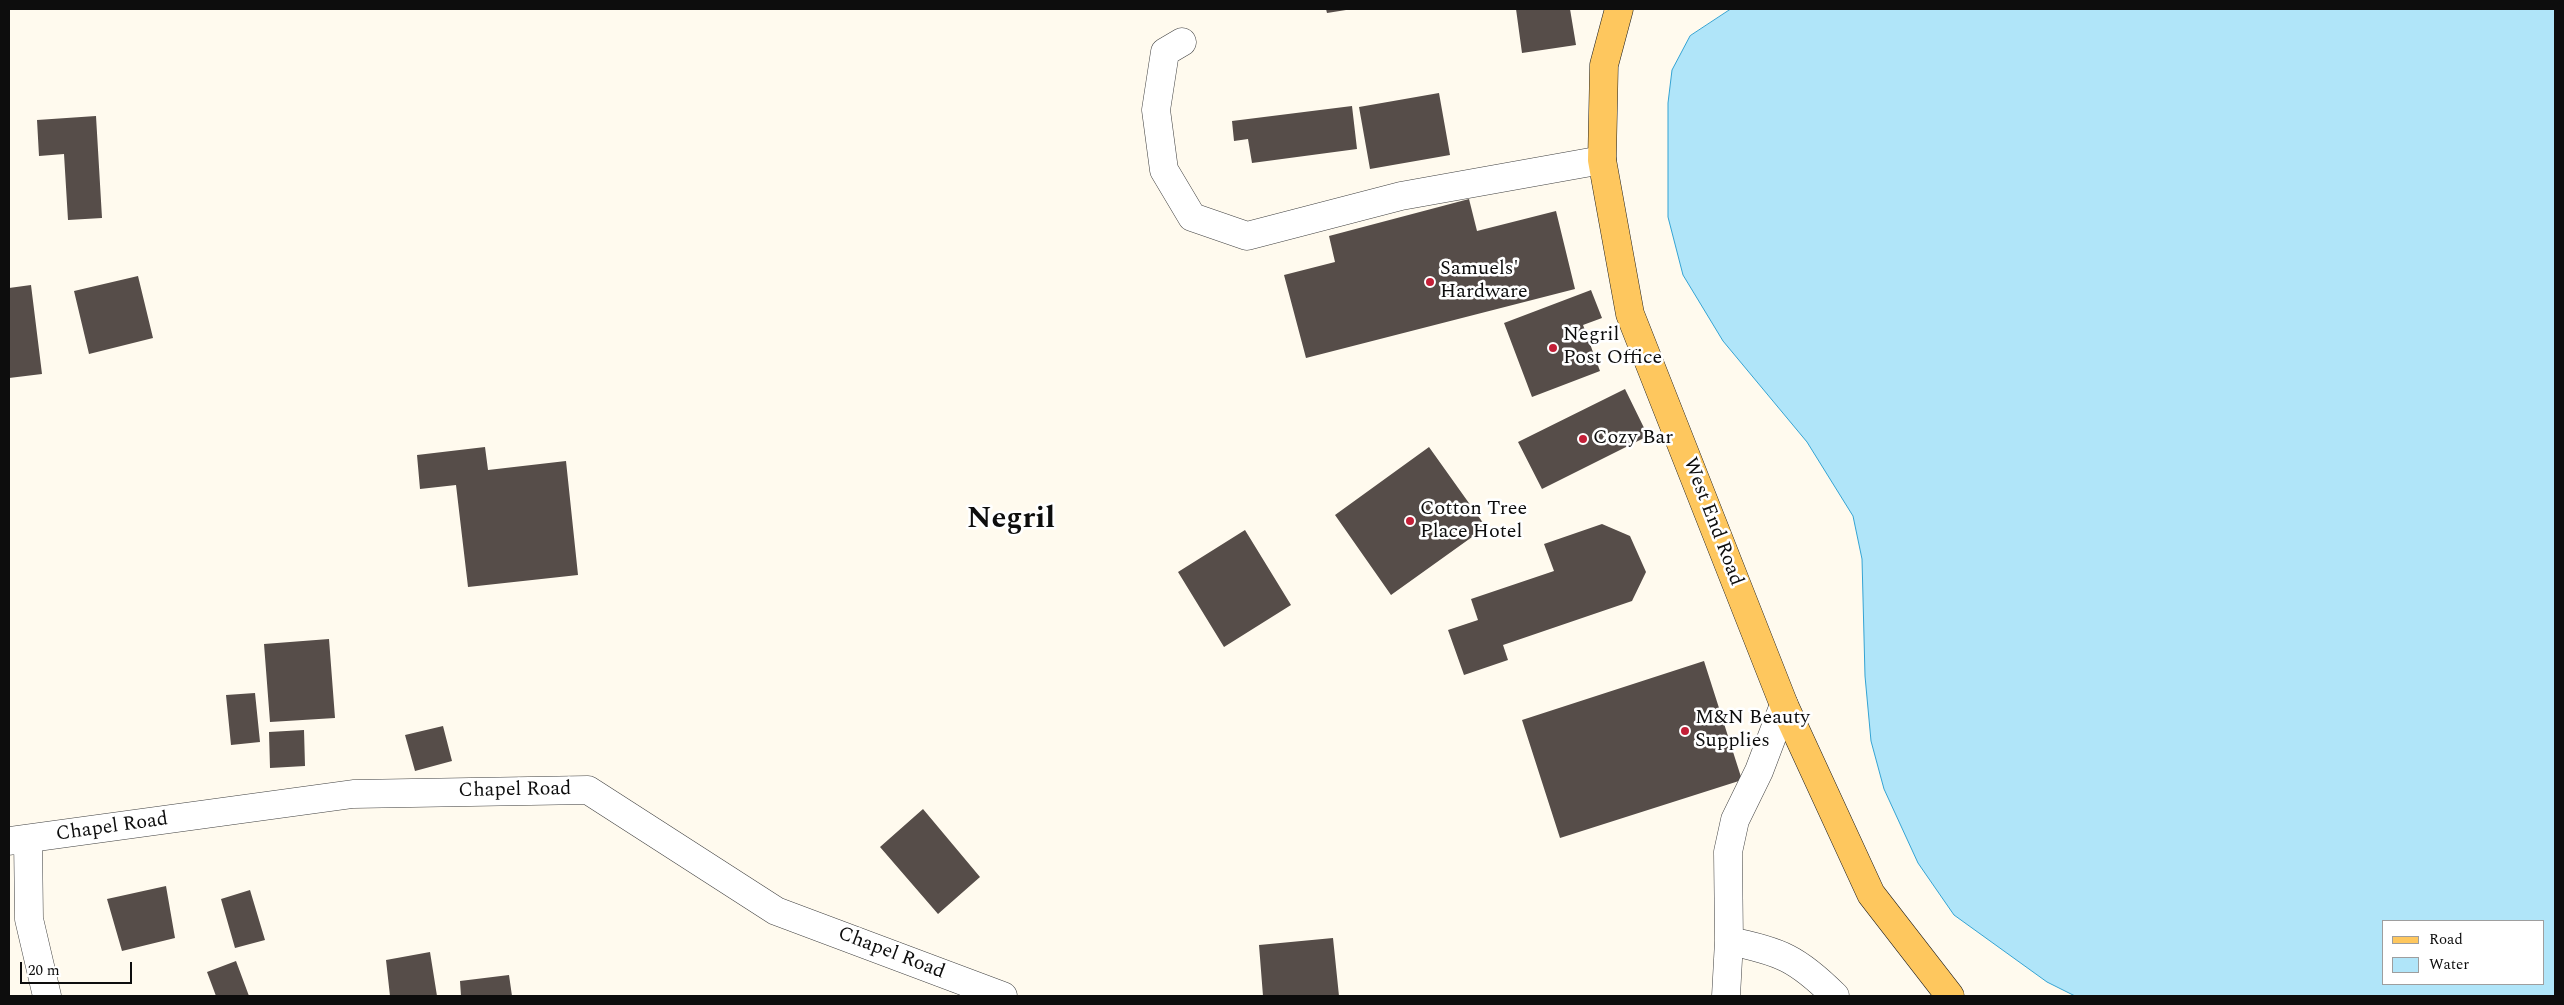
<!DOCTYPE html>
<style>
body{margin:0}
#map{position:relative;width:2564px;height:1005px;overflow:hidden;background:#fffaee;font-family:Spectral,serif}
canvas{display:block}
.frame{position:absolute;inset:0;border:10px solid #0d0d0d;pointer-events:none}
.legend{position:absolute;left:2382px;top:920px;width:162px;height:65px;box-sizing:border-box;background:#fff;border:1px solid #9e9e9e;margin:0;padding:6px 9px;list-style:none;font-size:15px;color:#0d0d0d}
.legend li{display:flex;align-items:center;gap:10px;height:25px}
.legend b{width:25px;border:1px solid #9e9e9e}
.scale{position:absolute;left:20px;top:962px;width:112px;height:22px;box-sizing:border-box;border:2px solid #0d0d0d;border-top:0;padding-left:6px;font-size:15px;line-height:18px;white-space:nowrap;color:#0d0d0d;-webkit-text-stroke:4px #fff;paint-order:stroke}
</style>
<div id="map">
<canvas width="2564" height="1005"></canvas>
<div class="frame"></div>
<ul class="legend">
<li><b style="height:6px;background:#fec75e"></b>Road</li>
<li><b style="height:14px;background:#b0e5f9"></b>Water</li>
</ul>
<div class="scale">20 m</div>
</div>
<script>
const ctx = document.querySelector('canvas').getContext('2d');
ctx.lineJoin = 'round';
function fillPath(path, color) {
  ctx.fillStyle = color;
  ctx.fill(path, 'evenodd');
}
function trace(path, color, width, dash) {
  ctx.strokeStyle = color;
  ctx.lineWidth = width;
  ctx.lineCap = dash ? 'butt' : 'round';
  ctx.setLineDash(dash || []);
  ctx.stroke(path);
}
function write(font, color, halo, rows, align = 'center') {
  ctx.font = font + ' Spectral,serif';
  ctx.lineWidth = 5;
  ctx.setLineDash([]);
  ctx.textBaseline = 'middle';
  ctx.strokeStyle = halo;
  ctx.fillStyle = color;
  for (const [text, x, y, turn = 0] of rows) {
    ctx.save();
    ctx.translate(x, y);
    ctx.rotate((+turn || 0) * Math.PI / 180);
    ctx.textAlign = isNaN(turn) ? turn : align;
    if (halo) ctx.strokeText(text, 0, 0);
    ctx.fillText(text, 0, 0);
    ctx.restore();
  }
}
const water = new Path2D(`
 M1731,9h824v987h-480l-28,-14 -93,-67 -36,-52 -34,-74 -13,-48 -6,-65 -3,-117 -9,-43 -46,-74 -84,-101 -40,-66 -15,-58v-114l4,-33 18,-34zM2383,921h160v63h-160z`);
fillPath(water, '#b0e5f9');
trace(water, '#34a3d3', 1);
fillPath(new Path2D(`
 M1326,9h19l1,1 -19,3z
 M1516,9h54l6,36 -54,8z
 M1439,93l11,62 -80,14 -11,-62z
 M1352,106l5,43 -105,14 -4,-24 -14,2 -2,-20z
 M96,116l6,102 -34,2 -4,-66 -25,2 -2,-36z
 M1469,199l8,32 79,-20 19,78 -269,69 -22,-83 51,-13 -6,-26z
 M138,276l15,62 -64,16 -15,-63z
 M31,285l11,89 -33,4v-90z
 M1591,290l11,28 -19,7 17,46 -68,26 -28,-74z
 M1625,389l23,47 -106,53 -24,-47z
 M485,447l3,23 78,-9 12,114 -110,12 -12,-102 -36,4 -3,-34z
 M1429,447l57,80 -95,68 -56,-80z
 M1602,524l28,12 16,36 -14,29 -129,44 5,15 -44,15 -16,-45 30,-10 -7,-21 83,-28 -10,-27z
 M1245,530l46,75 -67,42 -46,-75z
 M329,639l6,79 -65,4 -6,-78z
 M1704,661l38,119 -182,58 -38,-118z
 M255,693l5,49 -29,3 -5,-50z
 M443,726l9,35 -37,10 -10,-36z
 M304,730l1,36 -35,2 -1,-36z
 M923,809l57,68 -42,37 -58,-67z
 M166,886l9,52 -53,13 -15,-52z
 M250,890l15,50 -30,8 -14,-49z
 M1333,938l6,58h-76l-4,-51z
 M430,952l7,44h-47l-4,-36z
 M236,961l13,35h-33l-9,-24z
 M509,975l3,21h-51l-1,-15z`), '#564d49');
const minor = new Path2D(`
 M1182,42l-17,10 -9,58 8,60 28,47 55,19 154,-40 201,-36
 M28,839l1,80 18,77
 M9,841l344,-47 235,-4 188,121 227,85
 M1729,941c51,10 69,18 106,55
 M1726,996l3,-55 -1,-89 7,-32 24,-49 25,-66`);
const major = new Path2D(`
 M1619,9l-15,56 -2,95 28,154 154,391 87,189 79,102`);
trace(minor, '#404040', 29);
trace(major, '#1e1e1e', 29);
trace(minor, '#fff', 28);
trace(major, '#fec75e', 28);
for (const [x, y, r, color] of [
 [1430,282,5,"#c31f37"],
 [1553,348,5,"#c31f37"],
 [1583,439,5,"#c31f37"],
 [1410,521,5,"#c31f37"],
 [1685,731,5,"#c31f37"]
]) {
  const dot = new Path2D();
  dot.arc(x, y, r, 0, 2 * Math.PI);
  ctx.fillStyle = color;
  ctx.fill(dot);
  trace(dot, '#fff', 2);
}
write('20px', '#0d0d0d', '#fff', [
 ["Samuels'",1440,270],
 ["Hardware",1440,293],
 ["Negril",1563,336],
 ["Post Office",1563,359],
 ["Cozy Bar",1593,439],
 ["Cotton Tree",1420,510],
 ["Place Hotel",1420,533],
 ["M&N Beauty",1695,719],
 ["Supplies",1695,742]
], 'left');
write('20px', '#0d0d0d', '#fff', [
 ["West End Road",1712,522,69],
 ["Chapel Road",515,791,-1],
 ["Chapel Road",112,828,-8],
 ["Chapel Road",891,954,21]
]);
write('bold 30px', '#0d0d0d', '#fff', [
 ["Negril",1011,521]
]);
</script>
